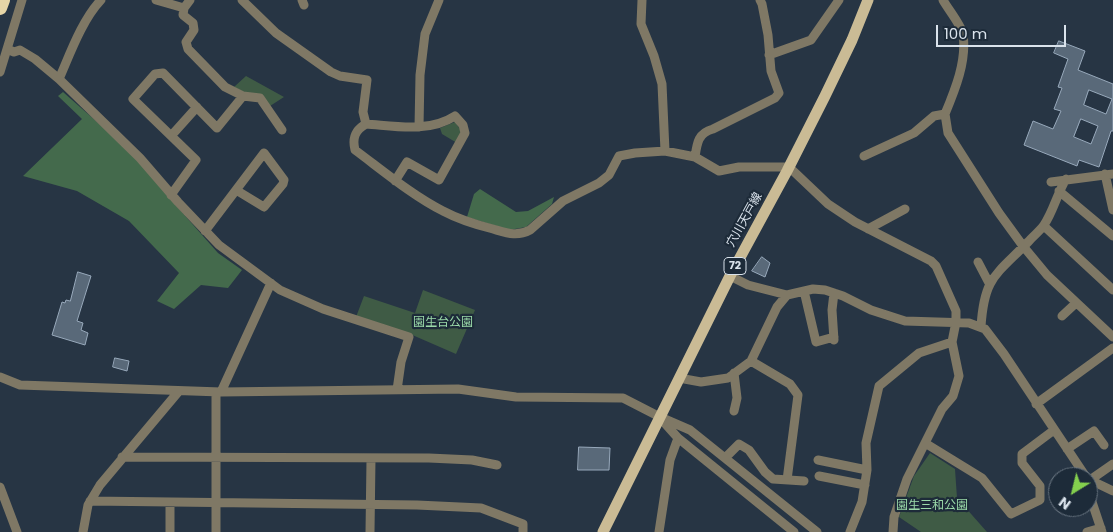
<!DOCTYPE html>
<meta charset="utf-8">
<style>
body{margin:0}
#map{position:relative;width:1113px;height:532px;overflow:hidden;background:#273544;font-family:Poppins,sans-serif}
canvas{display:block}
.north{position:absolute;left:1048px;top:467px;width:50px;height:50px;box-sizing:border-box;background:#1d2b39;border:1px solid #697581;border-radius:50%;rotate:216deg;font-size:14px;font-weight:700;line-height:20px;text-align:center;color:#dae3ec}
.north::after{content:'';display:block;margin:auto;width:18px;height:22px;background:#84d04e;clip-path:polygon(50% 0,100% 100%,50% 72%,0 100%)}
.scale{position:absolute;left:936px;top:25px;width:130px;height:22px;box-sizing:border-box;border:2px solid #dae3ec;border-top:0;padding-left:6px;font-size:15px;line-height:18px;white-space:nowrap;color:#dae3ec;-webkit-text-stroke:4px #1d2b39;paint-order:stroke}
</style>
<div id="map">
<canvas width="1113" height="532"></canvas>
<div class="north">N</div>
<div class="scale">100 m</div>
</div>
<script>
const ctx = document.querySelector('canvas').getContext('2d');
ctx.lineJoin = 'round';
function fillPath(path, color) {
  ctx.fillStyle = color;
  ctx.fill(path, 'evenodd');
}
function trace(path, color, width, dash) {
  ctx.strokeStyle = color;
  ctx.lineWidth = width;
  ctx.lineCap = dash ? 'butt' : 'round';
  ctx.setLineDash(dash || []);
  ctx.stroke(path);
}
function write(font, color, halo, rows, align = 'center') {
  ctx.font = font + ' Poppins,"Noto Sans JP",sans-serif';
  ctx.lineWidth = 4.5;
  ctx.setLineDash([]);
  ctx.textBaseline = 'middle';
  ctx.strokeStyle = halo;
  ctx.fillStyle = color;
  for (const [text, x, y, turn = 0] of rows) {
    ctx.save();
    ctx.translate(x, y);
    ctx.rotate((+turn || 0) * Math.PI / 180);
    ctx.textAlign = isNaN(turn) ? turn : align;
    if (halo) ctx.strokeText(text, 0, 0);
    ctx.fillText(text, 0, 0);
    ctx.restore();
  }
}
fillPath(new Path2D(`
 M246,76l38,21 -14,9 -36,-19z
 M455,122l5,7 1,6 -4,8 -15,-9 -2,-6z
 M423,290l52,20 -19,44 -46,-20 -54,-17 8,-21 51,17z
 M930,453l25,16 2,29 30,34h-66l-22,-15 15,-41z`), '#3f5b45');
fillPath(new Path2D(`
 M63,92l50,44 35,34 16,22 54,61 24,17 -14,18 -27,-3 -27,24 -17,-8 22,-28 -50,-52 -52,-30 -54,-15 59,-57 -24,-23z
 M480,189l36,23 12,-1 26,-14 -2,7 -26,23 -17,3 -42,-13 7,-23z`), '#446a4c');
const building = new Path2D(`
 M1059,41l26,10 -7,19 35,14v47h-2l-12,36 -20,-7 -2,6 -53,-21 9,-24 20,8 8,-18 -7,-2 8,-21 -4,-1 10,-28 -14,-6zM1089,90l23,9 -6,15 -22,-9zM1081,119l17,7 -7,18 -17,-7z
 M762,257l8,6 -5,14 -13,-6z
 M78,272l13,4 -14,45 6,2 -2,7 7,3 -3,12 -33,-10 10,-33 3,1 1,-3 4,1z
 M115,358l14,3 -2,10 -14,-4z
 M579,447l31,1 -1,22h-31z`);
fillPath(building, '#596979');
trace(building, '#98a9bb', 1);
trace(new Path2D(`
 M156,0l28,8 6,-8
 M242,0l34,33 55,39 9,4 27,4 -4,32 3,12c29,2 63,9 89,-8l8,9 2,8 -26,47 -32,-18 -12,19
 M302,0l2,5
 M642,0l-1,24 13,32 8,28 3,67
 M184,8l-1,7 10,8 1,7 -8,12 2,7 37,38 18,9
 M7,49l7,3 6,-2 15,9 24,20 81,79 38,44 41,43 61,45 43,19 86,28 -8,25 -4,28
 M769,55l42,-15 28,-40
 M0,72l22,-72
 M59,79c11,-25 23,-59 42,-79
 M945,114l3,19 51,80 24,33 24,29 66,62
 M366,124c-11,6 -14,14 -11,26 27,20 58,46 88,61 15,8 34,14 50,18 14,4 24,8 37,1l33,-29 36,-18 10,-8 10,-19 16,-3 30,-2 30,6 24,14 20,-4h50l39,37 27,18 76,39 5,5 20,45v11l-4,20 7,34 -6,20 -11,13 -35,70 -13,38 -1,15
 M419,127l1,-52 5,-41 14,-34
 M171,136l26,-29
 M864,156l50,-23 20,-17 11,-2c10,-24 22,-53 18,-80 -2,-9 -15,-25 -20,-34
 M695,157c2,-14 3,-24 18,-28l62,-31 4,-5 -8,-22 -3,-36 -6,-31 -2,-4
 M1105,174l8,36
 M1051,182l62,-8
 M1059,191l54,45
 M171,195l25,-35 -63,-61 22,-25 8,-1 54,55 26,-32 17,2 22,32
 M1044,226l69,64
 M868,229l37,-20
 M205,231l59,-78 20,27 -1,4 -19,23 -28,-17
 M978,262l11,21
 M730,276l18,9 39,10 26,-6 12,1 18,6 28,14 34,11 64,2 16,6 19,25 82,123
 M804,291l12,51 18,-5
 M834,293l-2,17 2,30
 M1062,316l14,-13
 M981,327c3,-50 15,-52 47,-85 5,-6 12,-11 16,-17 9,-13 13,-31 22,-46
 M751,361l39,23 8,11 -11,85
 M734,373l3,25 -3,13
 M0,377l20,8 201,7 237,-3 58,8 107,1 37,19 30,13 127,102
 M679,378l22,4 27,-4 23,-17 26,-54 10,-12
 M221,392l50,-109
 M1036,404l77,-56
 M661,419l17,19 116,94
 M925,443l57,35 29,36 29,-14v-14l-18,-23v-9l32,-24
 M1067,449l27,-18 10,14
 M122,457l307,1 43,2 25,5
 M725,458l14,-14 10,6 16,22 8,7 31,2
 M818,460l49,10
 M819,476l46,9
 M1088,479l25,12
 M1090,480l23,-16
 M0,487l17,45
 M1088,490l14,42
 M90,501l327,4 64,3 42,16v8
 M170,502v30
 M83,532l5,-27 12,-20 79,-94
 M216,532v-140
 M370,532l1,-73
 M659,532l11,-72 8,-22
 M850,532l12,-30 5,-32 -1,-27 13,-57 40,-33 33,-11
 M1087,532l14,-4`), '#7f7865', 9);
trace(new Path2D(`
 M603,532l127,-256 57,-105 38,-75 27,-56 16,-40`), '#cabb95', 11);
trace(new Path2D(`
 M0,8l3,-8`), '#e7d6a7', 14);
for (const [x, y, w] of [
 [735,266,22]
]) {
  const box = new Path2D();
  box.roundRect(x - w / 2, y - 8.5, w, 17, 4);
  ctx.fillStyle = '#1d2b39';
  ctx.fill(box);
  trace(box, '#dae3ec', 1);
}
write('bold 11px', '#dae3ec', null, [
 ["72",735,266]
]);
write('12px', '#dae3ec', '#1d2b39', [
 ["穴川天戸線",745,220,-61]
]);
write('12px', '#9bdaa9', '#1d2b39', [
 ["園生台公園",443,323],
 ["園生三和公園",932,506]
]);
</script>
